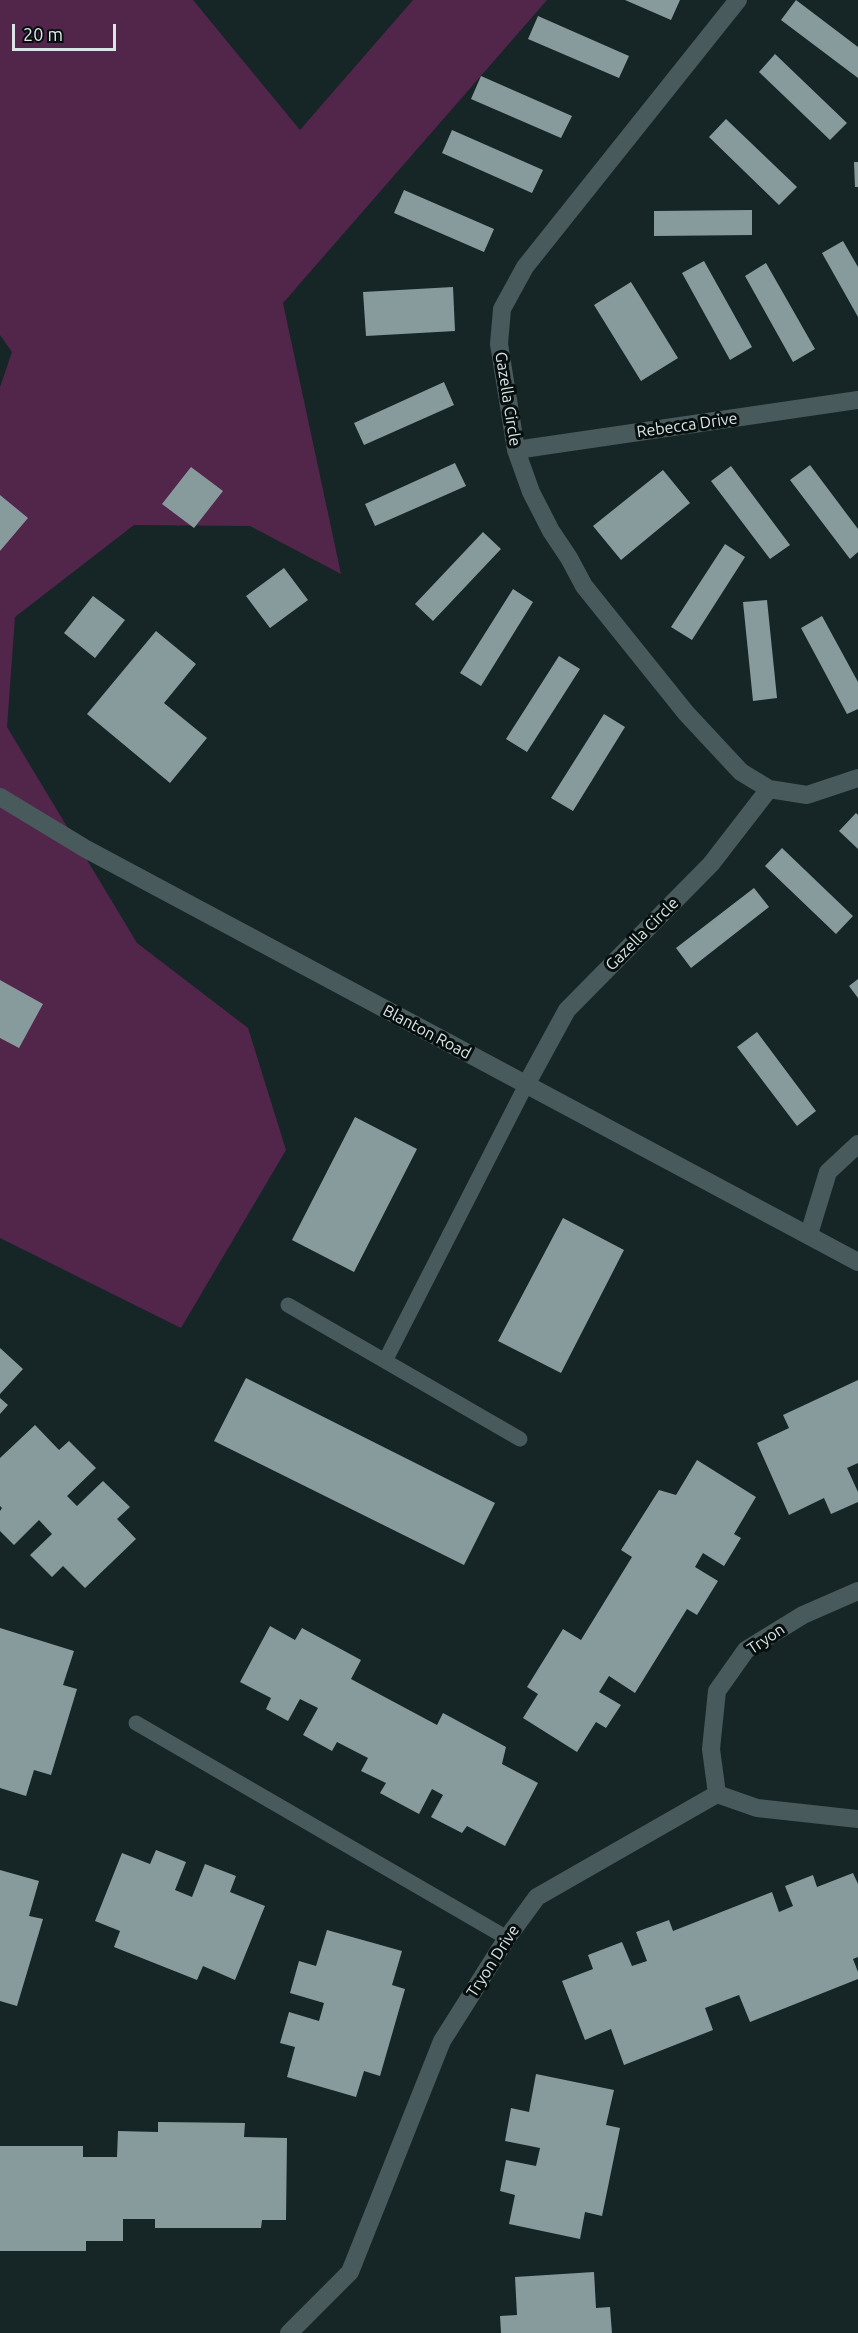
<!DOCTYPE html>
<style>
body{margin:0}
#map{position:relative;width:858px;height:2333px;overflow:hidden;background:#162627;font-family:Ubuntu,sans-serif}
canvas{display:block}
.scale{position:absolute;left:12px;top:24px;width:104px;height:27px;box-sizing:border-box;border:3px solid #dbe5e6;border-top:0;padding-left:8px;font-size:18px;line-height:21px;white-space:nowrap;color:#dbe5e6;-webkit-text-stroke:4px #070e0e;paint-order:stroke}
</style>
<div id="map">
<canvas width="858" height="2333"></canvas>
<div class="scale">20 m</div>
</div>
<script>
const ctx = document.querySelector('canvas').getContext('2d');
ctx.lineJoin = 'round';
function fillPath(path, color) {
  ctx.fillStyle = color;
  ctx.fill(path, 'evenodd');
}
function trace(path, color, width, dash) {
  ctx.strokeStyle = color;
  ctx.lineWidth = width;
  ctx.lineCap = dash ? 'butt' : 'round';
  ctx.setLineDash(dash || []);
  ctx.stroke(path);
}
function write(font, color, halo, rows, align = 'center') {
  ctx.font = font + ' Ubuntu,sans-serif';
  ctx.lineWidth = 6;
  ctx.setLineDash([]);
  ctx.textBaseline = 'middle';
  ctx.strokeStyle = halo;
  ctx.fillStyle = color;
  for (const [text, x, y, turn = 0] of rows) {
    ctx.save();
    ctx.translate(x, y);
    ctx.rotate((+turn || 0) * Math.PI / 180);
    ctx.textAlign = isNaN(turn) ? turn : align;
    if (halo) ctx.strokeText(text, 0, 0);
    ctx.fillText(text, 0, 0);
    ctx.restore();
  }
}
fillPath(new Path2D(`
 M0,0h193l107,130 113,-130h134l-264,303 58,271 -91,-48 -116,-1 -119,92 -8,110 130,216 111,85 38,122 -105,178 -181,-90v-851l12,-35 -12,-17z`), '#52254a');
fillPath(new Path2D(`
 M625,0h55l-9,20z
 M796,0l62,47v31l-77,-58z
 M538,16l91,40 -10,22 -91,-39z
 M775,54l72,69 -17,17 -71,-68z
 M481,76l91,40 -11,22 -90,-39z
 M726,119l71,68 -18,18 -70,-68z
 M452,130l91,40 -11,23 -90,-40z
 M854,162h4v25h-3z
 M404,190l90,39 -10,23 -90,-39z
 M752,210v25l-98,1v-25z
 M843,241l15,26v50l-36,-64z
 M704,261l48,86 -22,13 -48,-87z
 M766,263l49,86 -22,13 -48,-86z
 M631,282l47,76 -37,23 -47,-76z
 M453,287l2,44 -89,5 -3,-44z
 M444,382l10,23 -90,40 -10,-22z
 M455,463l11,23 -91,40 -10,-22z
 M810,465l48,64v23l-8,7 -60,-79z
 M731,466l59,79 -20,14 -59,-78z
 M191,467l32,24 -29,37 -32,-24z
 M663,470l27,33 -69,57 -28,-34z
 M0,495l28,23 -28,33z
 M483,532l18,17 -68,72 -18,-17z
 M725,544l20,13 -53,83 -21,-13z
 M284,568l24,32 -38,28 -24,-32z
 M513,589l20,13 -52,84 -21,-13z
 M93,596l32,24 -30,38 -31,-25z
 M767,600l10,98 -24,3 -10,-99z
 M822,616l36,66v27l-11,5 -46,-86z
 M156,631l40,33 -32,39 43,35 -37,45 -83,-69z
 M559,656l21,13 -53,83 -21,-13z
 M604,714l21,13 -52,84 -22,-13z
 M856,813l2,2v34l-19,-18z
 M782,848l71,68 -17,18 -71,-68z
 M754,888l15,19 -78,61 -15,-20z
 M858,979v19l-9,-12z
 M0,980l43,24 -24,44 -19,-10z
 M757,1032l59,79 -19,15 -60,-79z
 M355,1117l62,32 -63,123 -62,-32z
 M563,1218l61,32 -63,123 -63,-32z
 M0,1348l23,21 -23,25z
 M246,1378l249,125 -31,62 -250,-124z
 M858,1380v83l-11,5 11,24v10l-27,12 -7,-16 -35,17 -32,-72 32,-15 -6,-13z
 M0,1398l8,7 -8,9z
 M35,1425l24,25 10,-9 27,27 -29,28 10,10 26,-25 27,26 -13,12 19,20 -51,49 -22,-22 -11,11 -22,-22 22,-21 -13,-14 -25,25 -14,-14v-20l2,-3 -2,-2v-48z
 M697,1460l59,37 -22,37 7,4 -17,28 -21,-13 -8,14 23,14 -21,34 -10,-6 -52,84 -26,-17 -10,16 22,13 -15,23 -10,-6 -19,30 -54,-34 15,-24 -11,-7 36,-58 18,11 51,-83 -11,-7 38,-60 17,5z
 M270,1626l25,14 7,-12 59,32 -10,19 86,46 6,-12 63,34 -4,17 36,19 -33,63 -38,-20 -5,7 -31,-16 12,-22 -11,-6 -13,25 -39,-21 6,-10 -25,-12 7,-13 -31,-16 -5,9 -29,-16 15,-27 -18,-9 -12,22 -22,-12 5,-11 -31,-16z
 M0,1628l74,23 -11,34 14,4 -26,86 -17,-5 -8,26 -26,-8z
 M156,1850l30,12 -11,28 17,7 13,-33 31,12 -6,16 35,14 -30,74 -32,-14 -6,14 -83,-33 6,-16 -25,-10 27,-68 28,11z
 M0,1870l39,11 -10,35 14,3 -26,87 -17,-5z
 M853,1873l5,11v73l-5,2 5,13v7l-108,43 -11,-27 -34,13 8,22 -89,35 -13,-36 -26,11 -23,-59 31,-12 -5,-14 34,-13 10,24 15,-5 -11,-29 33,-12 4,11 99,-39 7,20 14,-6 -8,-20 28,-11 4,12z
 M327,1930l75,21 -10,34 13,4 -25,87 -16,-5 -8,26 -69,-20 8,-30 -15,-4 9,-31 30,9 5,-18 -34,-10 9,-32 17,5z
 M536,2074l78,16 -8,35 14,3 -18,88 -17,-4 -5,27 -71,-15 6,-29 -15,-4 6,-31 30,6 4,-18 -35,-7 6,-33 18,4z
 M158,2122l87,1 -1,14 43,1 -1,82h-24l-1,8h-106v-9h-32v22h-37v10h-86v-105h83v11h34l1,-26 40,1z
 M594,2272l2,36 14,-1 2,26h-111l-1,-17 17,-1 -2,-38z`), '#889b9c');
trace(new Path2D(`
 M288,1305l232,134
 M385,1361l141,-276
 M136,1723l371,215`), '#485a5b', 15);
trace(new Path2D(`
 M738,0l-213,267 -23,42 -3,35 17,106 15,42 20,39 18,27 15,28 102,127 55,59 28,17 38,6 51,-17
 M516,450l342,-50
 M526,1085l41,-75 144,-146 58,-75
 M809,1234l19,-62 30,-28
 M717,1794l-6,-45 6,-58 29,-41 57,-35 55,-24
 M289,2333l61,-61 92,-231 65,-103 30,-41 180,-103 40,14 101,11`), '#485a5b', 18);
trace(new Path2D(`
 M0,797l86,52 772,413`), '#485a5b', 18);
write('16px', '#dbe5e6', '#070e0e', [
 ["Gazella Circle",508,399,81],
 ["Rebecca Drive",687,425,-8],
 ["Gazella Circle",642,934,-45],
 ["Blanton Road",427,1032,28],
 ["Tryon",766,1639,-34],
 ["Tryon Drive",493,1961,-57]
]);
</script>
